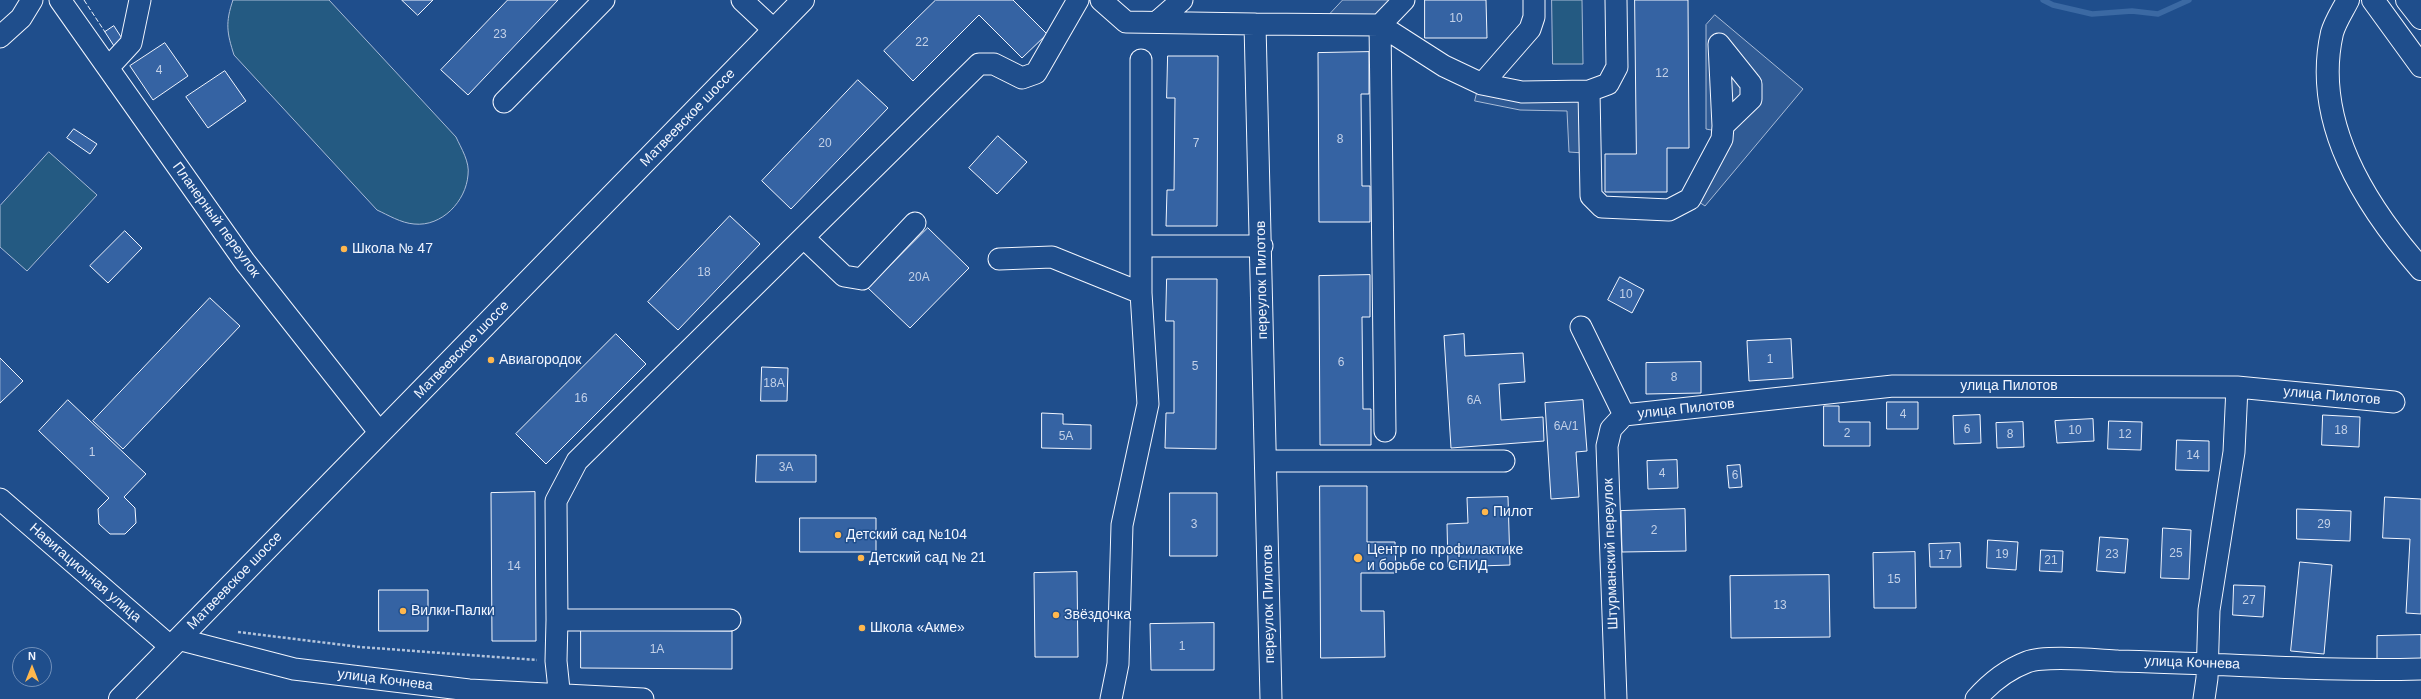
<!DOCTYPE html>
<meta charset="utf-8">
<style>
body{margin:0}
#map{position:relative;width:2421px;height:699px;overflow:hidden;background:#1f4e8c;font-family:Arial,sans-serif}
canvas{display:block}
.north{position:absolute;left:12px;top:647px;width:40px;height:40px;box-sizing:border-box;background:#1f4e8c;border:1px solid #7391ba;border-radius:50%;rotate:0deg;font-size:11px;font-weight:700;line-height:16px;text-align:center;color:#f2f6ff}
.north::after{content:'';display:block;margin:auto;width:14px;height:18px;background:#ffb74d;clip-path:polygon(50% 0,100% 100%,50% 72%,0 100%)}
</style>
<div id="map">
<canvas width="2421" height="699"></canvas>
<div class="north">N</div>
</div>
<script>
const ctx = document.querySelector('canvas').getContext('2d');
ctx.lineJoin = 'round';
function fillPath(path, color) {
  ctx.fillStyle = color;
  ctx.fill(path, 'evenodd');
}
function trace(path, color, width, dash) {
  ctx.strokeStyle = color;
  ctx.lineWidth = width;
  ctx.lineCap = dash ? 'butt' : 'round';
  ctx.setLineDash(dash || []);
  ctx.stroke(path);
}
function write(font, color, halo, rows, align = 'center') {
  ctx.font = font + ' Arial,sans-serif';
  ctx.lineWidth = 3;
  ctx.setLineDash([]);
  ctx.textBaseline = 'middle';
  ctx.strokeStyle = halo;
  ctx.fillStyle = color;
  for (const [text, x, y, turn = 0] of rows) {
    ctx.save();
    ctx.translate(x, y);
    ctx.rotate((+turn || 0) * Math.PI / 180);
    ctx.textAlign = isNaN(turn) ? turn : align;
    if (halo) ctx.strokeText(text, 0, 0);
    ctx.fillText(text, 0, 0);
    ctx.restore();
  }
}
const green = new Path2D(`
 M233,0h96l127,137c5,11 14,25 12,38 -2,26 -26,52 -54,49 -13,-1 -26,-9 -37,-14l-143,-155c-7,-22 -9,-32 -1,-55z
 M1552,0h30l1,64h-30z
 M49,152l48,43 -70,76 -27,-24v-41z`);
fillPath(green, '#245a82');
trace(green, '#a8bbd7', 1);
const parking = new Path2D(`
 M1343,0h50l-17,16 -47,-1z
 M1715,15l88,74 -98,117 -9,-6 31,-67 -21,-4v-104z
 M1478,89l103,9 3,55 -15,-1 -2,-41 -47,-1 -45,-9z`);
fillPath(parking, '#305b95');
trace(parking, '#a8bbd7', 1);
trace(new Path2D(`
 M2043,0l10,5 39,9 40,-3 26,3 31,-14`), '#3b69a3', 5.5);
const building = new Path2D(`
 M402,0h31l-15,15z
 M508,0h50l-90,95 -27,-25z
 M936,0h77l34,34 -25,24 -43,-43 -66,66 -29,-30z
 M1425,0h61l1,38h-62z
 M1635,0h53l1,148h-22v44h-62v-38h31z
 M114,26l9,14 -9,6 -9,-14z
 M165,43l23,33 -35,24 -23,-34z
 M1369,52v42h-8l1,92h8v36h-51l-1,-169z
 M1168,56h50l-1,170h-51l1,-36h7l1,-92h-8z
 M225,71l21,30 -38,27 -22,-31z
 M858,80l30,28 -97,101 -29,-28z
 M74,129l23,15 -7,10 -23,-16z
 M998,136l29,26 -30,32 -28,-26z
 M730,216l30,28 -82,86 -30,-28z
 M928,228l41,40 -59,60 -42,-40z
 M125,231l17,17 -34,35 -18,-17z
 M1370,275v42h-8l1,92h8v36h-51l-1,-169z
 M1620,277l24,13 -12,23 -24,-13z
 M1167,279h50l-1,170 -51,-1 1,-35h8v-92h-8z
 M210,298l30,28 -117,123 -30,-28z
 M616,334l30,30 -100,100 -30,-30z
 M1464,334l1,22 58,-3 2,29 -26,2 2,36 42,-3 1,24 -93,7 -7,-112z
 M1791,339l2,39 -44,3 -2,-40z
 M0,358l23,23 -23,22z
 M1701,362v31l-55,1v-31z
 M762,367l26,1 -1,33h-26z
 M68,400l78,74 -22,23 11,11 1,15 -11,11h-15l-11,-10 -1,-15 11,-11 -70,-67z
 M1583,400l4,51 -11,1 3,45 -28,2 -6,-96z
 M1887,402h31v27h-31z
 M1824,406h15v16h31v24h-46z
 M1042,413l21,1v10l28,1v24l-49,-1z
 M1980,415l1,28 -27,1 -1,-28z
 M2323,415l37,2 -1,30 -37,-2z
 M2093,419l1,22 -37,2 -2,-22z
 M2109,421l33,1 -1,28 -33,-1z
 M2023,422l1,25 -27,1 -1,-25z
 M2177,440l32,1v30l-33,-1z
 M757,455h59v27h-60z
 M1677,460l1,28 -30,1 -1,-28z
 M1740,465l2,22 -13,1 -2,-22z
 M1320,486h47v56h28l1,31h-35v38h23l1,46 -64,1z
 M535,492l1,149h-44l-1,-148z
 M1170,493h47v63h-47z
 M1508,497l2,68 -62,2 -1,-43 21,-1 -1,-25z
 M2385,497l36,2v115l-15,-1 4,-74 -27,-1z
 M1685,509l1,42 -64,1 -1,-41z
 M2297,509l54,2 -1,30 -53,-2z
 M800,518h76v34h-76z
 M2163,528l28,2 -2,49 -28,-1z
 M2100,537l28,2 -3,34 -28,-2z
 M1988,540l30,2 -2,28 -29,-2z
 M1960,543l1,24h-31l-1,-23z
 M2041,550l22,1 -1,21 -22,-1z
 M1915,552l1,56h-42l-1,-55z
 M2300,562l32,3 -8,89 -33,-3z
 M1077,572l1,85h-43l-1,-84z
 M1829,575l1,62 -99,1 -1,-62z
 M2234,585l31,1 -2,31 -30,-2z
 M379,590h49v41h-49z
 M1214,623v47h-63l-1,-46z
 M581,630l151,1v38l-151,-1z
 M2421,635v27l-44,1v-27z`);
fillPath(building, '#3563a3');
trace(building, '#f2f6ff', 1);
const minor = new Path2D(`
 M60,0l185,262 135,171
 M742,0l32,30
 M1101,0l25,22 129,2 16,675
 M1404,0l-24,25 64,41 38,18 40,8 67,-1 19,-7 9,-17 -1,-67
 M1157,22l25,-22
 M1255,24l125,1 5,406
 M0,37l21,-19 11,-18
 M108,68l23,-25 9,-43
 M1482,84l48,-55 4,-12v-17
 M1589,91l2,105 11,11 67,3 21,-11 32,-60 1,-13 -4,-82 32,40v15l-28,27
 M504,102l100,-102
 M804,238l40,38 18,3 53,-56
 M1142,246h120
 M999,259l53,-2 89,36
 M1581,327l43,88
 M1624,415l269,-29 344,1 157,15
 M1266,461h238
 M0,499l171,148
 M557,620l-1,-119 21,-40 402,-397h15l28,14 14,-5 42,-73
 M178,639l116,30 175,21 174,9
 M560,699l-4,-38 1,-41h173
 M1111,699l7,-35 4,-139 26,-121 -7,-111v-233
 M1616,699l-9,-253 4,-17 13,-14
 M1976,699c14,-16 30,-29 51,-37 19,-7 69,-2 91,-1 101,2 202,11 303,8
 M2204,699l3,-21 2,-68 25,-158 3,-65`);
const major = new Path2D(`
 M120,699l683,-699`);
const highway = new Path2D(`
 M2348,0c-5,10 -13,22 -16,33 -20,89 33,172 89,236
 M2373,0l48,66
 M2407,0l14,18`);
trace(minor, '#f2f6ff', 23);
trace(major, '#f2f6ff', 24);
trace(highway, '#f2f6ff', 24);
trace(new Path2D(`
 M238,632l122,15 177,13`), '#b3c4dc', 2.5, [3, 2]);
trace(minor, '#1f4e8c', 21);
trace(major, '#1f4e8c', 22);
trace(highway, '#1f4e8c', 22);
trace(new Path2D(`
 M84,0l21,32`), '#f2f6ff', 1, [5, 2]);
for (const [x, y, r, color] of [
 [344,249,4,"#ffb74d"],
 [491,360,4,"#ffb74d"],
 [1485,512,4,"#ffb74d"],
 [838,535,4,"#ffb74d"],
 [861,558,4,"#ffb74d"],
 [1358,558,5,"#ffb74d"],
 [403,611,4,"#ffb74d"],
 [1056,615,4,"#ffb74d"],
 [862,628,4,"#ffb74d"]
]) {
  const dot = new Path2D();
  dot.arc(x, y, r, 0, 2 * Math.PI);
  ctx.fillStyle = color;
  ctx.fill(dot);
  trace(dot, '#1f4e8c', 1.5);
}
write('12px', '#c3d1e8', null, [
 ["10",1456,19],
 ["23",500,35],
 ["22",922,43],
 ["4",159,71],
 ["12",1662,74],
 ["8",1340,140],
 ["20",825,144],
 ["7",1196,144],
 ["18",704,273],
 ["20А",919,278],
 ["10",1626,295],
 ["1",1770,360],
 ["6",1341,363],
 ["5",1195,367],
 ["8",1674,378],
 ["18А",774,384],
 ["16",581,399],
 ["6А",1474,401],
 ["4",1903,415],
 ["6А/1",1566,427],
 ["6",1967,430],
 ["10",2075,431],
 ["18",2341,431],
 ["2",1847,434],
 ["8",2010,435],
 ["12",2125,435],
 ["5А",1066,437],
 ["1",92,453],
 ["14",2193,456],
 ["3А",786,468],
 ["4",1662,474],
 ["6",1735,476],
 ["3",1194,525],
 ["29",2324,525],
 ["2",1654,531],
 ["25",2176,554],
 ["19",2002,555],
 ["23",2112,555],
 ["17",1945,556],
 ["21",2051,561],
 ["14",514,567],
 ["15",1894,580],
 ["27",2249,601],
 ["13",1780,606],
 ["1",1182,647],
 ["1А",657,650]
]);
write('14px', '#f2f6ff', '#1f4e8c', [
 ["Матвеевское шоссе",688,118,-46],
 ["Планерный переулок",216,220,54],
 ["переулок Пилотов",1262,280,-91],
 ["Матвеевское шоссе",462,350,-46],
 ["улица Пилотов",2009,386],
 ["улица Пилотов",2332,396,5],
 ["улица Пилотов",1686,409,-6],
 ["Штурманский переулок",1611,554,-92],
 ["Навигационная улица",85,573,41],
 ["Матвеевское шоссе",235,581,-46],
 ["переулок Пилотов",1269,604,-91],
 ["улица Кочнева",2192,663,2],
 ["улица Кочнева",385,680,7]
]);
write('14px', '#f2f6ff', '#1f4e8c', [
 ["Школа № 47",352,249],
 ["Авиагородок",499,360],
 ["Пилот",1493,512],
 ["Детский сад №104",846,535],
 ["Центр по профилактике",1367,550],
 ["и борьбе со СПИД",1367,566],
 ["Детский сад № 21",869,558],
 ["Вилки-Палки",411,611],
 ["Звёздочка",1064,615],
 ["Школа «Акме»",870,628]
], 'left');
</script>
